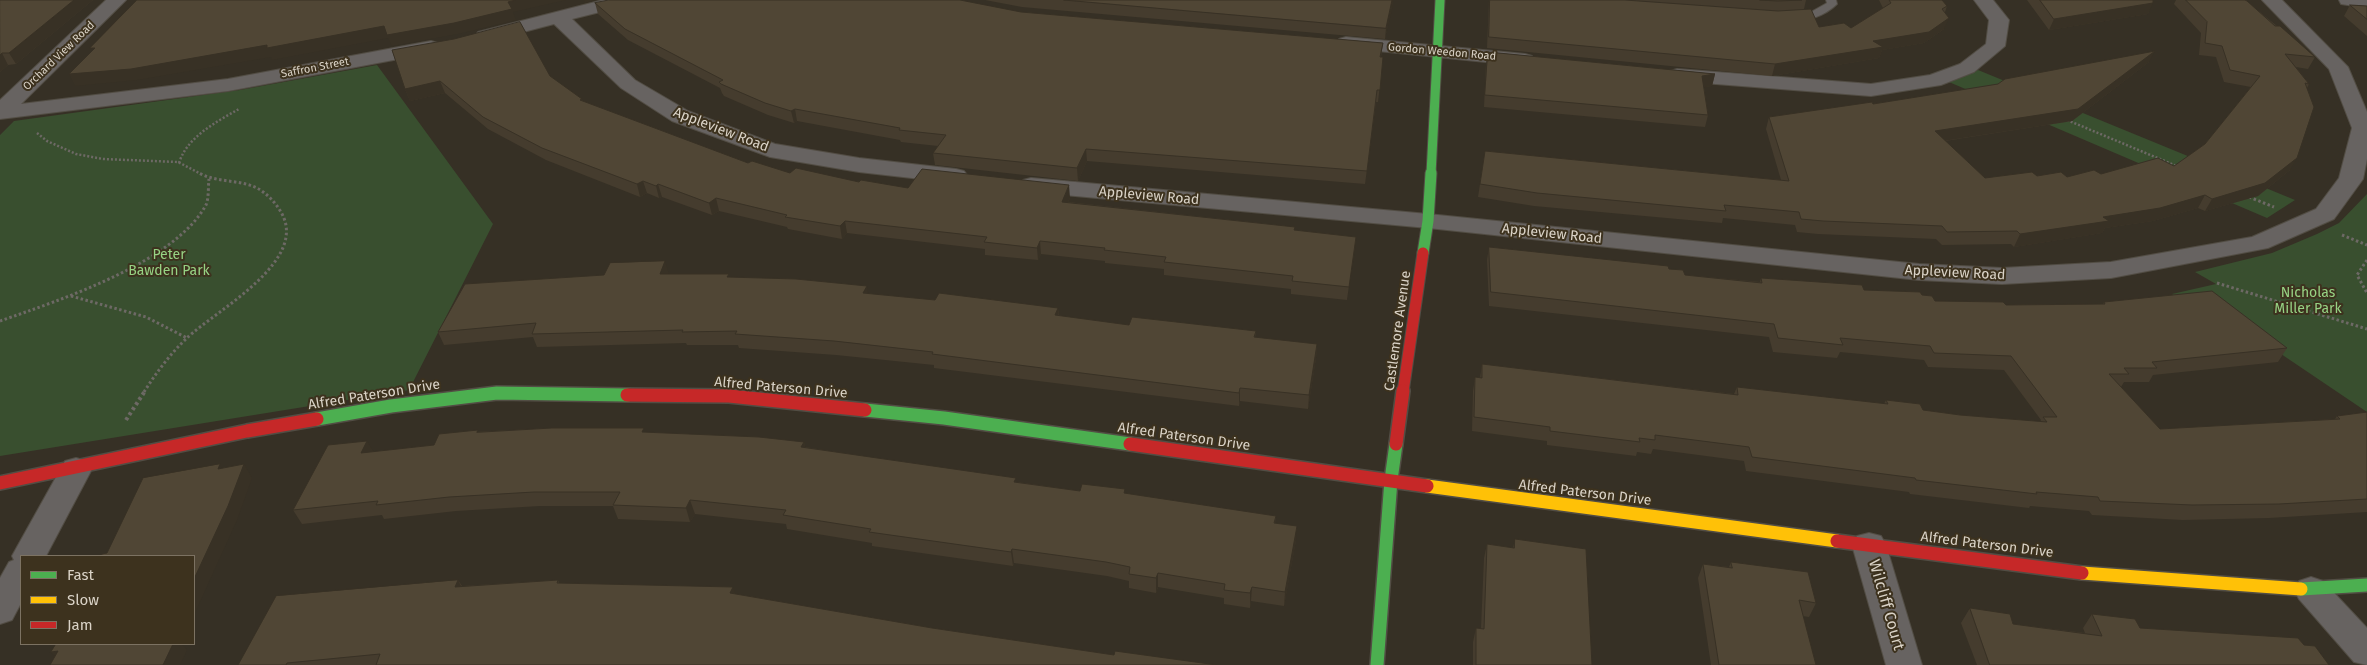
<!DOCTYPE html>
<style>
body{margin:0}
#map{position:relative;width:2367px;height:665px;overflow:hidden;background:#363025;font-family:"Fira Sans",sans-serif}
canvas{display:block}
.legend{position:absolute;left:20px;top:555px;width:175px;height:90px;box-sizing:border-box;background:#3d321e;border:1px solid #7c7262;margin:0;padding:6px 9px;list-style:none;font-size:15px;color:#dad3c7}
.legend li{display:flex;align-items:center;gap:10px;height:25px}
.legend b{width:25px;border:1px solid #7c7262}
</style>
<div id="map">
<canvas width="2367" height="665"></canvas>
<ul class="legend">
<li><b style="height:6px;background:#4caf50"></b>Fast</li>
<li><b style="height:6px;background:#ffc107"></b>Slow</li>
<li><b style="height:6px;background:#c62828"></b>Jam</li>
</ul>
</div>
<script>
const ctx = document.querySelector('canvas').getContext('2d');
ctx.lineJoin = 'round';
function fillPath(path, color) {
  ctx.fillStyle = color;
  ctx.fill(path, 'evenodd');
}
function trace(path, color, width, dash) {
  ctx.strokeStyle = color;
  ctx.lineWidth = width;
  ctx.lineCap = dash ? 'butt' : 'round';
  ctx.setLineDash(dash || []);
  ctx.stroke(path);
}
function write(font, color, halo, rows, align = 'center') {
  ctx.font = font + ' "Fira Sans",sans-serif';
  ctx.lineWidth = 4;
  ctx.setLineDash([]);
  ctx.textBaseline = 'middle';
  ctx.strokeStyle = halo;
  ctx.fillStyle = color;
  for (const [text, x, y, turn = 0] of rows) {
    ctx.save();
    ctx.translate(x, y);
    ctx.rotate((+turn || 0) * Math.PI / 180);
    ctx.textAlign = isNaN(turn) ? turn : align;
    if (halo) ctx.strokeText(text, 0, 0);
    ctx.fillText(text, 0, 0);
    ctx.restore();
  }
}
fillPath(new Path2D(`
 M377,65l116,159 -84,166 -409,66v-321l14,-14 226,-31z
 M1978,70l317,130 -28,18 -318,-136z
 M2367,194v218l-163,-110 -24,-2 -8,-6 44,-10 -21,-12 77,-19 45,-19 22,-11z`), '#394f2f');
const lane = new Path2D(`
 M1826,0h10l1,4c-10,10 -34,22 -47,12l5,-3 16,-1 16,-9z`);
const street = new Path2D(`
 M106,0h20l-105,104 207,-25 203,-38 7,2 3,4 -3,4 -7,2 -203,38 -228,28v-19z
 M603,0h31l-2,4 -60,15 63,61 53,31 87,33 84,14 97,11 8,2 4,5 -4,5 -8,2 -97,-11 -89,-15 -98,-36 -51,-33 -67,-64 -69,18 -7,-2 -3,-4 3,-4z
 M1974,0h19l16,20 -4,26 -31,26 -33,13 -70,11 -194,-15 -7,-2 -3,-4 3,-4 7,-2 194,15 59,-9 30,-11 26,-20 3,-24z
 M2262,0h20l66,67 19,45v47l-4,20 -29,40 -66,29 -157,30 -109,6 -83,-4 -491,-52 -397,-36 -8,-2 -4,-5 4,-5 8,-2 397,36 491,50 83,4 109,-6 141,-25 64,-28 23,-31 13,-50 -23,-59z
 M2339,0h28v8l-26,-4z
 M1346,37l179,17 7,2 3,4 -3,4 -7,2 -186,-19 -3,-4 3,-4z
 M76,458l11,3 5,8 -46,87h-25v47l-9,17 -12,4v-46l9,-16 5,-2 -2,-4 53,-95z
 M1869,533l12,3 5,9 36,120h-36l-34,-120 5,-9z
 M2311,577l12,4 44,47v37l-13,-3 -55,-63 -5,-9 5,-9z`);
const fastFar2 = new Path2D(`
 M1431,174l9,-174`);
const fastFar1 = new Path2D(`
 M1423,253l5,-32 3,-48`);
const fast = new Path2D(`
 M865,410l79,8 186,26
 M317,419l74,-13 106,-13 130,2
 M2301,589l66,-4
 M1377,665l14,-185 5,-36`);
const slow = new Path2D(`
 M1427,486l410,55
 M2082,573l219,16`);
const jamFar1 = new Path2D(`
 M1403,392l20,-139`);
const jam = new Path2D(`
 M627,395l102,1 136,14
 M1130,444l297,42
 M1396,444l7,-53
 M0,483l247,-52 70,-12
 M1837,541l245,32`);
trace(lane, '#524d44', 2);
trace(street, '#524d44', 2);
trace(fastFar2, '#524d44', 11);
trace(fastFar1, '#524d44', 13);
trace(fast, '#524d44', 16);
trace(slow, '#524d44', 16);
trace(jamFar1, '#524d44', 13);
trace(jam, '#524d44', 16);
trace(new Path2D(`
 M2067,120l112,47
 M37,133l10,8 29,13 27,5 75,3 23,12
 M179,163c8,-26 37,-41 60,-54`), '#6d6965', 2.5, [2, 2]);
trace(new Path2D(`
 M2249,197l25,10
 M2342,235l25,10
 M2367,260l-10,15 10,18
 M2217,283l150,46
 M71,296l75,21 41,21
 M0,321c60,-21 174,-58 206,-116 3,-7 2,-18 3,-26
 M144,392c12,-19 26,-38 43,-54 29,-28 127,-79 92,-129 -5,-8 -13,-16 -22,-21 -19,-9 -40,-5 -58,-15`), '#6d6965', 3, [2.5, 2.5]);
trace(new Path2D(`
 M126,420l19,-29`), '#6d6965', 4, [3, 3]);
fillPath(lane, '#676361');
fillPath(street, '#676361');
trace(fastFar2, '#4caf50', 9);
trace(fastFar1, '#4caf50', 11);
trace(fast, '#4caf50', 13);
trace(slow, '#ffc107', 13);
trace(jamFar1, '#c62828', 11);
trace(jam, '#c62828', 13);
fillPath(new Path2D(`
 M0,0h93l-77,64 -8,1 -8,7z
 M985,0h408l-8,39 -363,-32z
 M1489,0h317l-2,9 15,18 32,1 32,-20 -4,-8h63l5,6 -2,6 -1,17 -20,14 -42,7 -3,8 -107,18 -285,-28z
 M2027,0h126l-5,14 -99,16z
 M2176,0h69l70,57 -7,12 -12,-2 13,17 -2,4 -17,82 -32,26 -53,15 -7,-3 -45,13 -48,7 -3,5 -88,14 -3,-3 -69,1 -6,-6 -118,-5 -21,-2 -2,-7 -72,-7 -1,5 -188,-17 -56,-9 7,-46 296,29 -15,-51 3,-12 104,-13 276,-42 -77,59 -127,20 40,37 52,-2 30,1 34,-3 73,-8 31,-22 46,-57 -27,-5 -8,-25 -17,-2 2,-22 -27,-29z
 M595,3l426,9 362,31 -2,14h2l-5,45h-2l-11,82 -278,-23 -9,20 -143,-16 -2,-12 5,-7 -37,-4 -1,-2 -103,-19 -3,2 -26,-8 -44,-19 -2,-3 -2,-5 -92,-48 -30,-26z
 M2350,5l17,1v30l-23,-20z
 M392,50l158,26 33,25 165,62 42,10 118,15 162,10 -2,4 227,25 -1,3 62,7 -9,63 -56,-6v-5l-127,-14v-6l-59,-6v-2l-64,-7 -3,6 -53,-5v-6l-138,-16 -5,6 -54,-10 -1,-2 -68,-16 -7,4 -50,-18 -3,1 -12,-5 -7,4 -94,-37 -58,-31 -43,-36 -35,8 -5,-12z
 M1488,52l227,22 -3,12 -8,1 4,28 -3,12 -221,-20 2,-43z
 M1489,247l180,22 16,6 75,7 1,-4 103,12 58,5 13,6 71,4 97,-1 1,-2 183,46 -9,14 -125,13 -4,7h-25l-3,5 39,42 175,-10 2,-3 30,-4v100l-98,6 -86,2 -91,-5 -3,-4 -59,-5 -1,2 -119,-14 -1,-2 -163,-21 -2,-10 -91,-12 -2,5 -14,-2 -1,4 -89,-11v-4l-75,-10 1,-40 2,-14 5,1 2,-14 252,30 3,-7 147,17 2,-4 37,10 37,5 80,7 1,-2 -37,-50 -76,-3 -4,-7 -84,-8 -3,6 -64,-6 -4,-15 -280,-31 -2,-46z
 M669,274l61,3 139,17 66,6 123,8 1,8 70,9 127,6 -1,7 62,6 -1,14 -8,51 -68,-8 -1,5 -305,-38v-3l-98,-10 -97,-7 -1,-3h-51l-1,-2 -149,4 -4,-10 -89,8 -6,-13z
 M479,432h167l158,10 1,5 212,35 63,9 45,3 151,22 -1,7 21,17 -12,66 -33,-5 -1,7 -26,-4v-6l-66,-11 -2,6 -27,-5v-7l-22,-5 -93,-13 -1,3 -141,-20v-3l-85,-14 -1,-5 -91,-10 -5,8 -72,-3 -5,-13h-73l-84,5 -72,8 -2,-4 -80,9 -9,-14 80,-58 61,-7z
 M1515,539l77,126h-119v-23l3,-14h5l3,-70 3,-14 26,4z
 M1731,562l85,41 -7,14 -6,-1 13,49h-105l-13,-87 5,-14 26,3z
 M458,580l4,6 96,-6 1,3 177,11 196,34 182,27 103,10h-979z
 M1970,608l43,16 72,9 -2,-5 9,-14 48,14 164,17 25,20h-352l-16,-42z`), '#453c2e');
fillPath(new Path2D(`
 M74,0h19l-77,64 -7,-11z
 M516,0h50l-53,12 3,8 -58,14 -66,12 -4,-8 -116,22 -1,-3 -134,23 -62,6 -6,-12 198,-29z
 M584,0h11l-10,3z
 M1392,0h1v5l-8,34 1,-11z
 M2153,3l-5,11 -99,16 5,-11z
 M1949,18l-5,11 -20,14 -42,7 -3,8 -107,18 3,-12 98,-23z
 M2155,51l-6,11 -77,59 -142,22 5,-12z
 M2,53l6,12 -8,7v-17z
 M1715,74l-3,12 -13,2 3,-12z
 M440,81l5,12 -35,8 -5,-12z
 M795,109l2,12 -3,2 -3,-12z
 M1086,149l1,12 -9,20 -1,-13z
 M2297,158l-7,12 -32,26 -53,15 7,-12z
 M643,181l4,12 -7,4 -3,-13z
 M658,184l4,13 -3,1 -3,-12z
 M1069,185l1,13 -8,16v-12z
 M2205,195l-7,13 -45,13 -48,7 -3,5 -88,14 6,-13z
 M716,198l3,13 -7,4 -3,-12z
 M845,221l2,12 -5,6 -2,-13z
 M1356,237l-1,13 -8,50 2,-13z
 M1040,241l1,13 -3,6 -1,-12z
 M665,261l4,13h-9z
 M867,286l2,13 -6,-6z
 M1058,308l1,13 -4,-6z
 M1317,344l-1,14 -8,51 1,-14z
 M1240,388v13l-1,5v-13z
 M367,441l8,13 -14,-1z
 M804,442l3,14 -6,-9z
 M244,464l8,14 -15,42 -43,95v-36z
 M690,500l5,14 -5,8 -4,-14z
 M1297,526l-1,14 -12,66 1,-14z
 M1012,549l2,14 -1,3 -2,-14z
 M1158,573v14l-2,6v-15z
 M458,580l7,14 -10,-7z
 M733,587l5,15 -8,-9z
 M1252,587l-1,14 -1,7v-15z
 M171,644h11l5,6 -7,15h-17z
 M58,651l4,14 -11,-13z`), '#383125');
const building = new Path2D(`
 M0,0h74l-65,53h-7l-2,2z
 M137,0h379l-8,2 4,7 -58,14 -67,12 -3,-9 -117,22v-3l-136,24 -62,5 26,-26h-5z
 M609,0h351l61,12 362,31 -3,14h3l-3,33h-3l-10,81 -281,-22 -9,19 -144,-15 13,-18 -47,-5 1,-2 -105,-19 -4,2 -26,-8 -44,-19 -2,-2 4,-2 -98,-51 -30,-26z
 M1064,0h328l-6,28z
 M1490,0h135l153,11 33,-2 8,18 25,-4 7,5 40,-25 -2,-3h53l5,6 -5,3 7,9 -20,14 -56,9 10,6 -108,17 -286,-27z
 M1760,0h42l-24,1z
 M2040,0h113v3l-99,16z
 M2186,0h59l2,1 28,25h5l35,31 -30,-3 24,30 -4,-1 9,24 -17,51 -32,25 -53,16 -7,-4 -45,13 -57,9 6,4 -89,13 -3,-3 -70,1 -5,-6 -119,-5 -22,-2 -2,-7 -75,-7 2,6 -189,-18 -57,-9 5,-33 304,30 -20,-64 103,-15 1,2 125,-20 7,-5 150,-28 -77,58 -143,22 50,47 47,-6 5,4 24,-4 6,5 27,-7 7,4 57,-16 16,8 31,-22 55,-68 -30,-6 -8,-24 -17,-3 2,-21z
 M2350,5l17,1v13z
 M520,22l30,54 32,23 -2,1 168,63 4,-2 38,12 6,-5 63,14 2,-2 47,8 14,-19 147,16 -7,17 233,25 -1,3 62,7 -7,50 -57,-6 1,-5 -129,-14 2,-5 -62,-7 1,-2 -65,-7 -3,7 -53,-6 3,-5 -142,-16 -5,5 -55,-9 2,-2 -71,-17 -7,5 -51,-19 -2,2 -13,-5 -6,3 -95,-36 -59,-31 -43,-36 -35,8 -13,-39 62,-11z
 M1488,52l227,22 -13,2 6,39 -223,-20z
 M1489,247l179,19 1,3 14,1 2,5 77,8 -1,-5 101,7 2,5 56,2 2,3 10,1 3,5 68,1 3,3 99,-1 -1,-2 108,-11 75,57 -135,14 5,6h-33l5,6h-20l51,55 180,-10 -3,-3 30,-4v87l-88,5 -87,1 -92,-4 -2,-4 -62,-5 1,2 -121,-14 -1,-2 -163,-21 -3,-10 -94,-12v5l-16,-2 1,4 -90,-11v-4l-76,-10 1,-40 7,1v-14l256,31 -1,-8 151,17 -2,-4 34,4 3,6 37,5 87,7 -4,-5h14l-46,-61 -77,-3 -4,-7 -90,-8 3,7 -65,-7 -4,-14 -283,-32z
 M665,261l-5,13h69l-2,3 69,2 71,7 -4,7 72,7 4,-7 119,15 -3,7 74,10 3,-8 124,14 -2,6 63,7 -8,51 -69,-7 -1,5 -307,-39 1,-2 -99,-11 -99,-7 2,-3 -55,1 1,-2 -151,4 4,-11 -98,9 27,-48 139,-9 6,-12z
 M552,428h92l-2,4 117,5 45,5 -3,5 215,31 -2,4 66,9 2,-7 43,5 -1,4 152,23 -2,7 23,3 -12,66 -33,-5 -2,6 -26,-3 1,-6 -67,-11 -2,5 -27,-4 1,-7 -24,-5 -94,-13 -1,3 -142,-20 2,-3 -88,-14 3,-5 -96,-10 -4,8 -73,-3 7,-13h-86l-85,5 -73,8 2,-4 -85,9 35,-65 39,-4 -6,12 73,-8 5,-11 39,-4 -1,2z
 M220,464l-2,5 26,-5 -16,42 -34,73v-23h-93l1,-2 5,-1 36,-75z
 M1515,539l71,10 6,116h-116v-37l8,1 3,-85 27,4z
 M1731,562l77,10 8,31 -17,-3 17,65h-97l-16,-101 29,4z
 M458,580l-3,7 103,-7 -1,3 176,4 -3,6 202,35 182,27 1,-4 102,14h-841l4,-11 -93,9 -1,2h-48l38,-69z
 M1970,608l40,6 3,10 89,12 -10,-22 43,5 5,9 158,10 6,7 11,1 14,19h-339z
 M56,644h117l-10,21h-113l8,-14 -7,1z`);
fillPath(building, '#504635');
trace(building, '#383125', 1);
write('11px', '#dad3c7', '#3d321e', [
 ["Gordon Weedon Road",1442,52,5],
 ["Orchard View Road",59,56,-44],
 ["Saffron Street",315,68,-11]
]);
write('14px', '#dad3c7', '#3d321e', [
 ["Appleview Road",721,130,21],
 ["Appleview Road",1149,196,5],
 ["Appleview Road",1552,234,6],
 ["Appleview Road",1955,273,3],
 ["Castlemore Avenue",1398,331,-82],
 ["Alfred Paterson Drive",781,388,5],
 ["Alfred Paterson Drive",374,395,-9],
 ["Alfred Paterson Drive",1184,437,8],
 ["Alfred Paterson Drive",1585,493,7],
 ["Alfred Paterson Drive",1987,545,7]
]);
write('14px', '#97d384', '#3d321e', [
 ["Peter",169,255],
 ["Bawden Park",169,271],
 ["Nicholas",2308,293],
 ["Miller Park",2308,309]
]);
write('16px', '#dad3c7', '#3d321e', [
 ["Wilcliff Court",1886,605,74]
]);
</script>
